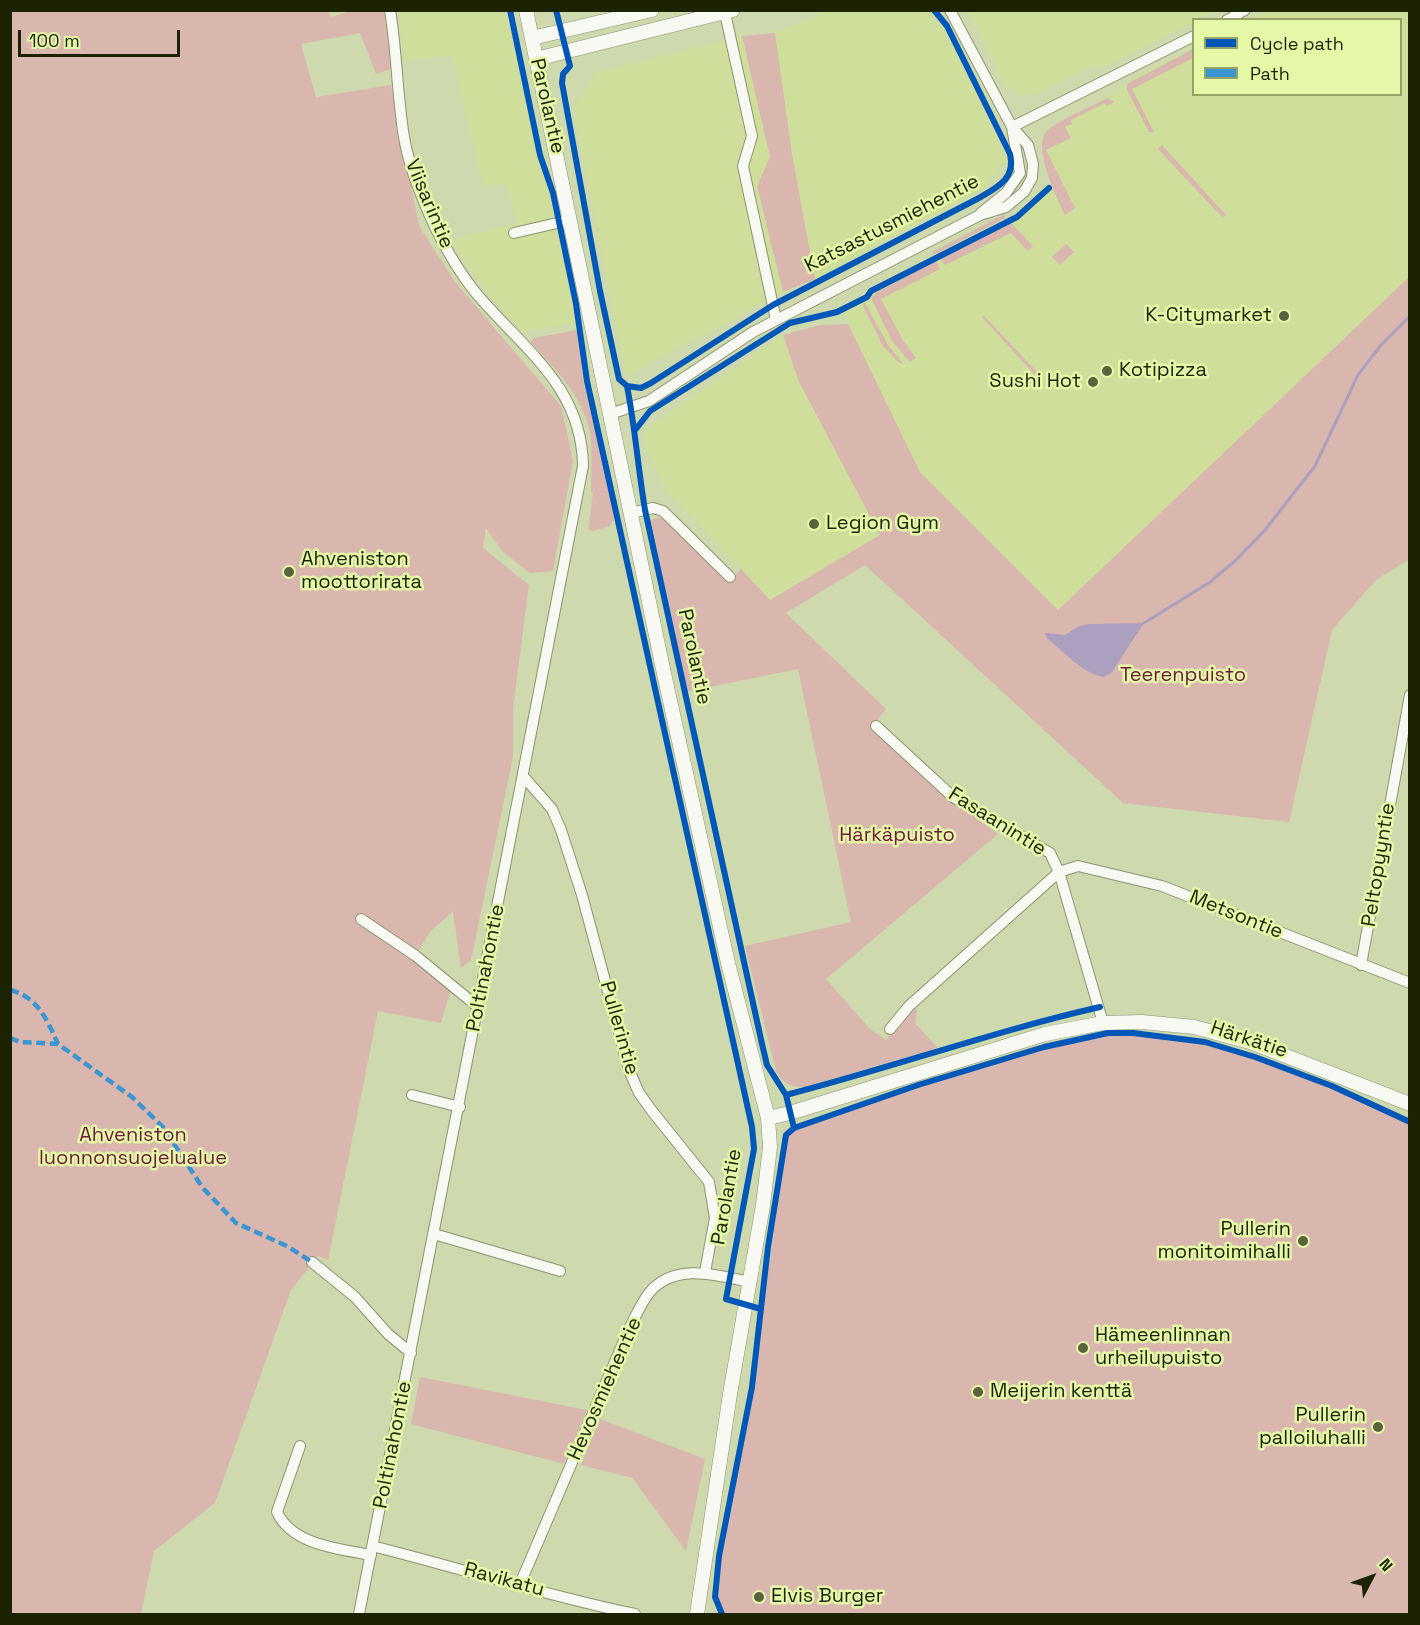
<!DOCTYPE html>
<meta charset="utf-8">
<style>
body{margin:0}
#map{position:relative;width:1420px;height:1625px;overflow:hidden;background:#ced9ad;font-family:"Space Grotesk",sans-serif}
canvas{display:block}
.frame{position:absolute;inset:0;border:12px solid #1c2303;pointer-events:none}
.legend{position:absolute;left:1192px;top:18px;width:210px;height:78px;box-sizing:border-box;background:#e4f8a7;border:2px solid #94a365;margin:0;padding:8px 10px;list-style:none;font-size:18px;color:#1c2303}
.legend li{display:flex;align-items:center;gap:12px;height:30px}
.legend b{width:30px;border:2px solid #94a365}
.north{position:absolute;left:1342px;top:1547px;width:60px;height:60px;-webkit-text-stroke:4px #e4f8a7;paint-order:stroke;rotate:49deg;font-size:16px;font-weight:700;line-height:24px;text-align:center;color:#1c2303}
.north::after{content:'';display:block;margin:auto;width:21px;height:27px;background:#1c2303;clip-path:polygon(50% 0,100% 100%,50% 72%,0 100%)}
.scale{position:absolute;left:18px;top:30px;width:162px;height:27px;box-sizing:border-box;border:3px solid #1c2303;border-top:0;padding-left:8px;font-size:18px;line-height:21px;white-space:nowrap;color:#1c2303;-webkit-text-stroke:4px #e4f8a7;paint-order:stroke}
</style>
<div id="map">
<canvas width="1420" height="1625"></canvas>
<div class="frame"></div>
<ul class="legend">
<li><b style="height:8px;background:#0057b8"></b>Cycle path</li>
<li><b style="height:8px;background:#3a95d1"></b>Path</li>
</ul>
<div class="north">N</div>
<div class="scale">100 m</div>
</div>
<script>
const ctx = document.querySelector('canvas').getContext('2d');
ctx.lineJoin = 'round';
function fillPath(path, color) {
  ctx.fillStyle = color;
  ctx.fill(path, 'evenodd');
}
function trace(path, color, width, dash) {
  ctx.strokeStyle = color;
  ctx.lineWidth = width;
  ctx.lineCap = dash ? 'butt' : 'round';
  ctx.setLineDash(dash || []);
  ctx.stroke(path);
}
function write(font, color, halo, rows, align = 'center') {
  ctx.font = font + ' "Space Grotesk",sans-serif';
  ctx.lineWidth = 5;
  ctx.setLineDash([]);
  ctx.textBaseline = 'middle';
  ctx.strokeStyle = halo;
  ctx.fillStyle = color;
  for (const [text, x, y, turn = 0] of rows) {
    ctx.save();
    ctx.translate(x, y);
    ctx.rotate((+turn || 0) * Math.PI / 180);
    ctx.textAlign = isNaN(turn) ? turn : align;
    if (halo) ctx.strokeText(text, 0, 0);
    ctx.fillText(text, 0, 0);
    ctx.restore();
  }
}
fillPath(new Path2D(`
 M399,11h106l34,153 15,50 22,108 -53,10 -30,-32 -31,-42 -10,-18 65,-17 -10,-40 -24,4 -31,-132 -48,6z
 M828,11h101l15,18 63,130 -23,29 -169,91 -23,-125 -17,-121z
 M969,11h248l-23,9 -1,2 -96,48 -3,-5 -58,29 -16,1 -16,-12z
 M1269,11h140v266l-351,334 -138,-139 -77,-159 31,-21 138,-71 43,-35 -14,-41 3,-13 63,-35 26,-19 60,-30 1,46h206v-74l-149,-1z
 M742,36l28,121 -13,29 26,106 -157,84 -53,-269 24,-35z
 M783,335l16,47 81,153 -110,65 -106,-112 -17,-39 -2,-14 4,-9z`), '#cfdf9b');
fillPath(new Path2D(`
 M327,10l5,7 18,-6h34l8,58 -16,5 -16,-41 -59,11 15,53 75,-12 28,141 37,57 105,123 12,55 -20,110 -23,2 -28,-22 -16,-23 -3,20 46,37 -16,123v49l-42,203 -10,8 -8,-57 -23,21 -14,23 36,31 -11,37 -63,-12 -50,249 -10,-4 -27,34 -76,213 -61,48 -13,63h-130v-1603z
 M775,33l17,121 23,125 -32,13 -26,-106 13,-29 -28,-121z
 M1193,49v9l-61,31 22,43h-5l-22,-42v-6z
 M1108,98l6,4 -7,4 -2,-3 -34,17 1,4 -7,3 6,11 -25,12 29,58 -10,7c-8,-17 -30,-62 -21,-80 6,-12 51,-30 64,-37z
 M1162,145l64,70 -2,2 -3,-1 -63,-67z
 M1005,214v4l-71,37 -2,-3z
 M1011,223l22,23 -5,5 -17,-18 -66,32 -5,-6z
 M1066,244l8,8 -14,13 -8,-8z
 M936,261l4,8 -59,30 23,43 12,16 -6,4 -18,-21 -21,-43 8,-7z
 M1409,277v282l-33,21 -44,50 -43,192 -166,-19 -258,-238 -79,48 100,96 -13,17 82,76 43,32 -172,145 44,50 16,11 28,-33 3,4 -2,12 23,25 -133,39c-17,0 -21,-3 -29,-16l-31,-125 106,-24 -53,-253 -114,23 -37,-171 13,-4 5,2 64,64 12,-14 29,31 110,-65 -81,-153 -16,-47 37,-10 28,-1 72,148 138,138z
 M864,301l24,44 15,18h-4l-16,-17 -20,-40z
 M984,316l55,58 -2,3 -55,-60z
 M577,330l6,50 32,135 -5,11 -18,5 -4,-2 5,-36 -2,-1c0,-17 1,-34 0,-51 -3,-40 -35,-71 -60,-99l3,-4z
 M1108,1033c78,-1 151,23 222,52 27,11 52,26 79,37v492h-687c-15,-22 0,-75 5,-102 25,-124 44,-250 59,-377l8,-7c103,-35 207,-75 314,-95z
 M420,1377l167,33 -23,54 -153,-40z
 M600,1419l105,40 -19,92 -54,-73 -51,-13z`), '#d9b7af');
fillPath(new Path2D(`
 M1144,623l-32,49 -8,5c-21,-3 -41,-26 -57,-39l-2,-5 20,2 14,-9 11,-2z`), '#aca0be');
trace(new Path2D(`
 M1144,623l66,-41 26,-22 29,-30 50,-64 43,-91 23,-30 29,-29`), '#aca0be', 3);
const minor = new Path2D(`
 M725,13l27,123 -9,30 33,154
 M1227,20l18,-10
 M1012,127l182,-91
 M981,213l25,-20 14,-20 -8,-46
 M514,233l56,-13
 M610,414l39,-13 104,-69 227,-117 26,-8 18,-15 8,-14 1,-14 -5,-19 -16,-18 -62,-117
 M631,513l22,-5 10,3 67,66
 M876,726l77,71 97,56 9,19 44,151
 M523,776l29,33 9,21 21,65 47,175 10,23 13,18 57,71 6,36 -10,54
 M361,919l55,37 62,51
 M1361,965l49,-270
 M890,1029l19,-23 150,-134 19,-6 84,20 248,97
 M412,1095l48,12
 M434,1234l126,37
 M312,1262l43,35 33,37 23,19
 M300,1446l-23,66c15,33 62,37 94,43
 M372,1546c88,22 175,50 263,68
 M520,1584l109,-255c6,-11 12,-26 20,-36 25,-31 68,-18 100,-11
 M359,1614l224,-1148c-1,-76 -54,-113 -101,-166 -19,-21 -34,-47 -47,-73 -13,-28 -26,-59 -31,-90 -7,-42 -7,-85 -14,-127`);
const major = new Path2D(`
 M526,10l137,659 65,294 40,155 2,29 -7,58 -33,189 -33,220
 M532,38l120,-28
 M536,59l197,-49
 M768,1118l22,-5 255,-79 58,-11 39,-1 52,5 56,15 160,62`);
trace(minor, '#8c9471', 12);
trace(major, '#8c9471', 15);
trace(minor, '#f8f9f3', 10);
trace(major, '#f8f9f3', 14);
trace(new Path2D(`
 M10,990c28,7 37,30 48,54
 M10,1038l10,4 38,2 74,53 31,30 39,60 34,36 51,23 25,16`), '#3a95d1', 4.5, [9, 4.5]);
trace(new Path2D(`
 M510,10l30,145 13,38 23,111 11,77 165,746 2,22 -28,150 35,10
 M556,10l14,56 -7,8 -1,9 38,208 19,88 8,7c8,41 11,82 18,124l117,534 5,21 19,30 8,33
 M627,386l14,2 10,-5 122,-78 206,-107c19,-11 37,-20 31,-44l-63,-128 -13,-16
 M636,429l14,-18 140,-88 47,-11 30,-15 4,-6 146,-74 32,-29
 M786,1095c105,-27 208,-64 314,-88
 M722,1614l-7,-17 4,-41 33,-169 16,-140 18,-112 8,-7 124,-43 126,-38 64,-14h25l72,9 50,15 77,29 78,36`), '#0057b8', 6);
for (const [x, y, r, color] of [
 [1284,316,6,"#5a633e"],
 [1107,371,6,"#5a633e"],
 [1093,382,6,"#5a633e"],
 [814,524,6,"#5a633e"],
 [289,572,6,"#5a633e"],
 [1303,1241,6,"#5a633e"],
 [1083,1348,6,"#5a633e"],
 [978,1392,6,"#5a633e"],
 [1378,1427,6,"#5a633e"],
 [759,1597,6,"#5a633e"]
]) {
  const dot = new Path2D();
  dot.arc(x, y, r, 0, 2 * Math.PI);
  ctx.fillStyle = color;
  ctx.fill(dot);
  trace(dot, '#e4f8a7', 2);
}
write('20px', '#1c2303', '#e4f8a7', [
 ["Parolantie",547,106,77],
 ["Viisarintie",429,204,67],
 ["Katsastusmiehentie",892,224,-27],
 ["Parolantie",694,657,78],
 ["Fasaanintie",997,822,32],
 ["Peltopyyntie",1379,865,-81],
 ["Metsontie",1236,915,22],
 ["Poltinahontie",486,968,-79],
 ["Pullerintie",619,1028,74],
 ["Härkätie",1249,1040,18],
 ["Parolantie",727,1197,-80],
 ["Hevosmiehentie",605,1389,-66],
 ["Poltinahontie",393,1445,-79],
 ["Ravikatu",504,1580,15]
]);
write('20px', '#1c2303', '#e4f8a7', [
 ["K-Citymarket",1272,316,"right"],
 ["Kotipizza",1119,371],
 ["Sushi Hot",1081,382,"right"],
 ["Legion Gym",826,524],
 ["Ahveniston",301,560],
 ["moottorirata",301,583],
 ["Pullerin",1291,1230,"right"],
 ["monitoimihalli",1291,1253,"right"],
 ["Hämeenlinnan",1095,1336],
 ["urheilupuisto",1095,1359],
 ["Meijerin kenttä",990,1392],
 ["Pullerin",1366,1416,"right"],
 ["palloiluhalli",1366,1439,"right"],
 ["Elvis Burger",771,1597]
], 'left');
write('20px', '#6e183c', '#e4f8a7', [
 ["Teerenpuisto",1183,676],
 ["Härkäpuisto",897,836],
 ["Ahveniston",133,1136],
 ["luonnonsuojelualue",133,1159]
]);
</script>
